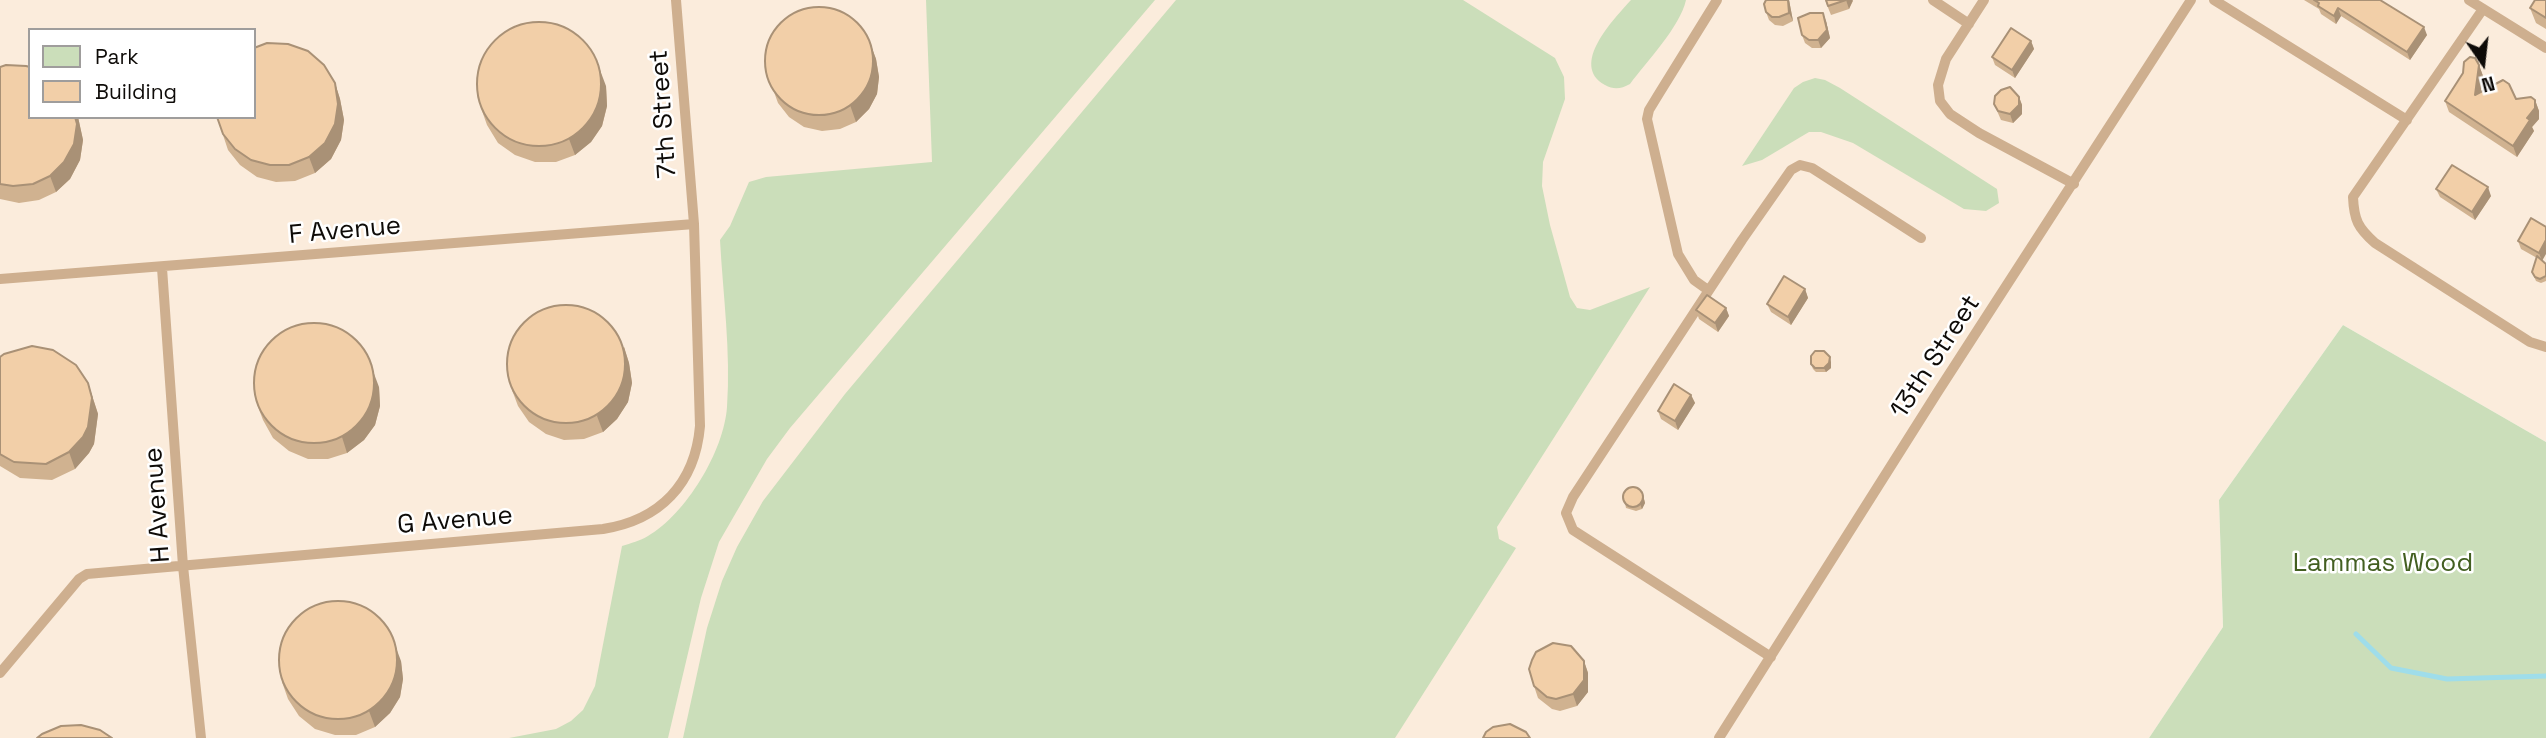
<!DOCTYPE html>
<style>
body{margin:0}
#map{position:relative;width:2546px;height:738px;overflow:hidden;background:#fffbf6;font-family:"Space Grotesk",sans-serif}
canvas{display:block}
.legend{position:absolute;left:28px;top:28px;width:228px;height:91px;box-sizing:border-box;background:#fff;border:2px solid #9f9d9c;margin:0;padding:9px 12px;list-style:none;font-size:21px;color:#0e0b08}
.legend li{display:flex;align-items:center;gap:14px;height:35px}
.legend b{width:35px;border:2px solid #9f9d9c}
.north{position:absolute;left:2448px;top:28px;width:70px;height:70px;-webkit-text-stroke:5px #fff;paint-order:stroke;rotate:166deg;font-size:19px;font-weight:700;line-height:28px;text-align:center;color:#0e0b08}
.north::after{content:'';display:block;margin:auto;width:24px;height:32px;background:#0e0b08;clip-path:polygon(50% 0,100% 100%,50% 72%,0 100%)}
</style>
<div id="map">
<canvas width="2546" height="738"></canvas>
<ul class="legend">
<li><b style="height:19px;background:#cbdeba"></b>Park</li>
<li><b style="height:19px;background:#f2cfa8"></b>Building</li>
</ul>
<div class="north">N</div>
</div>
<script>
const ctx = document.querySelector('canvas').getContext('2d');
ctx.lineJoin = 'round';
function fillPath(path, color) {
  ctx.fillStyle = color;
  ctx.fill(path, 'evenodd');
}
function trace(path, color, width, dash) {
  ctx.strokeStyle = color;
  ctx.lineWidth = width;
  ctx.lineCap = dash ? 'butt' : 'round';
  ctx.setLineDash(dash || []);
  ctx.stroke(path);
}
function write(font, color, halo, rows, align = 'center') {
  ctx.font = font + ' "Space Grotesk",sans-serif';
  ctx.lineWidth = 5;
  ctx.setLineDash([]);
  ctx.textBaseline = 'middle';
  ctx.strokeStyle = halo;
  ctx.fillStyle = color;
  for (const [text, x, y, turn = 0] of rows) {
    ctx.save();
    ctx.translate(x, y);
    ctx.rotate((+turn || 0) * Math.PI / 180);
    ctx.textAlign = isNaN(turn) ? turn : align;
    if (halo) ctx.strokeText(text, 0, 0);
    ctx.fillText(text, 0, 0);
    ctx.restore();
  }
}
fillPath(new Path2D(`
 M0,0h2546v442l-203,-117 -124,175 4,127 -74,111h-2149zM30,30h224v87h-224z`), '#fbecdc');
fillPath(new Path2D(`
 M926,0h229l-365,428 -23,31 -48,83 -18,56 -33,140h-159l47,-9 15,-8 12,-11 12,-24 27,-140c9,-3 18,-5 26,-10 38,-22 76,-85 79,-129 4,-55 -4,-112 -7,-167l10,-14 19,-44 17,-5 166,-15z
 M1176,0h287l92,58 9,19 1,22 -22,63 -1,24 8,39 20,72 7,11 13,2 60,-23 -153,240 2,12 17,9 -121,190h-712l24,-110 15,-47 15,-34 26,-46 82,-107z
 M1631,0h55c-6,27 -39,61 -56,84 -9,5 -16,6 -25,1 -36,-20 9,-66 26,-85z
 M1815,78l10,2 15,8 157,101 2,14 -13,8 -22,-2 -111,-66 -32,-11h-12l-47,28 -20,6 52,-78 9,-6z
 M2343,325l203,117v296h-397l74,-111 -4,-127z`), '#cbdeba');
trace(new Path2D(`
 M2356,634l35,34 56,11 99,-3`), '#9fddea', 5);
trace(new Path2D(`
 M1933,0l36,24
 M1984,0l-38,59 -8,26 2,16 10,13 29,19 95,51
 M2214,0l193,120
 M2469,0l77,48
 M2483,9l-130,188c1,23 5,31 22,46l155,99 16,5
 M162,268l21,298 18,172
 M0,279l694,-55
 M1708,290l-14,-10 -16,-26 -31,-135 2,-9 11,-18 57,-92
 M1771,657l-198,-127 -7,-17 7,-16 169,-257 49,-70 9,-5 12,3 109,70
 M0,673l79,-94 8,-5 516,-45c57,-9 92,-45 97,-103l-6,-202 -18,-224
 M1719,738l218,-345 254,-393`), '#ceaf8f', 10);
fillPath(new Path2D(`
 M1766,0h23l4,21 -10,5 -8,-1 -6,-5 -3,-8z
 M1825,0l28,1 -4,8 -18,6z
 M2304,0h76l47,35 -17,25 -69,-44 -5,8 -15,-10 -2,-5z
 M2546,0v29l-10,-6 -6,-15z
 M1826,21l4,17 -9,10h-9l-7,-5 -3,-8z
 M2031,41l3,8 -19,29 -20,-13 -3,-8z
 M870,43l6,16 3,18 -2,17 -8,15 -13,13 -16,7 -18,2 -18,-4 -15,-10 -11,-14 -12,-33z
 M2479,65l4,11 -2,15 35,8 19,1 4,11v8l-7,8 2,4 -17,26 -68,-45 -4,-11z
 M0,67l30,50h48l5,23 -3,20 -10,19 -14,13 -17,8 -20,3 -19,-4z
 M335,83l5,16 4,21 -3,20 -10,19 -16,14 -20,8 -19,1 -19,-5 -17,-12 -12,-15 -11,-33z
 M606,86l1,20 -5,20 -11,16 -16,13 -19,7h-21l-20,-7 -17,-12 -11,-18 -6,-17z
 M2019,97l3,8v9l-9,9 -12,-3 -7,-16z
 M2436,189l55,7 -16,24 -35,-23z
 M2531,218l11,42 4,4v17l-5,2 -5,-2 -4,-9 5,-14 -16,-9 -3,-8z
 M1805,289l3,9 -17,27 -20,-13 -4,-8z
 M1726,308l3,8 -11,16 -19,-13 -3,-9z
 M624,347l5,16 3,20 -4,19 -11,17 -14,13 -19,7 -20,1 -18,-6 -17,-12 -11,-16 -6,-16z
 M0,357l88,26 10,31 -4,30 -5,9 -14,16 -23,11 -32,-2 -20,-12z
 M1831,362v6l-5,4h-10l-3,-3 -2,-5z
 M379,387l1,19 -5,19 -11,15 -17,13 -19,6h-20l-19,-8 -16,-13 -10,-18 -6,-16z
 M1691,395l4,8 -17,27 -17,-11 -3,-8z
 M1642,491l3,12 -3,6 -6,2 -10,-3 -1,-5z
 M401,661l2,18 -3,18 -10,16 -15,14 -19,8h-21l-20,-6 -16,-13 -11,-17 -6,-17z
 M1584,661l4,12v19l-11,14 -17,5 -8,-2 -14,-11 -4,-12z`), '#d0b290');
fillPath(new Path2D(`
 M1788,0h1l4,21 -4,-8z
 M1846,0h7l-4,9z
 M2338,8l3,8 -5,8 -2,-8z
 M1823,13l3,8 4,17 -9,10 -3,-8z
 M2424,27l3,8 -17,25 -3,-8z
 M2031,41l3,8 -19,29 -3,-8z
 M870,43l6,16 3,18 -2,17 -8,15 -13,13 -6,-17z
 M2479,65l4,11 -4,29 -4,-10z
 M600,70l6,16 1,20 -5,20 -11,16 -16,13 -6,-16z
 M335,83l5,16 4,21 -3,20 -10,19 -16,14 -6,-16z
 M2019,97l3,8v9l-9,9 -3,-9z
 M2535,100l4,11v8l-7,8 2,4 -17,26 -4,-11z
 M75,117h3l5,23 -3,20 -10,19 -14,13 -6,-16z
 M2488,187l3,9 -16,24 -3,-8z
 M2546,240v14l-4,7 -3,-8z
 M1805,289l3,9 -17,27 -3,-8z
 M1726,308l3,8 -11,16 -3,-9z
 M624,347l5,16 3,20 -4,19 -11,17 -14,13 -6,-16z
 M1830,357l1,5v6l-5,4 -2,-4z
 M373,371l6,16 1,19 -5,19 -11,15 -17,13 -5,-16z
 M88,383l10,31 -4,30 -5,9 -14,16 -6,-17z
 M1691,395l4,8 -17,27 -3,-9z
 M1642,491l3,12 -3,6 -2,-5z
 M395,645l6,16 2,18 -3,18 -10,16 -15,14 -6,-16z
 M1584,661l4,12v19l-11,14 -4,-12z`), '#a99176');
const building = new Path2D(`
 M1766,0h22l1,13 -10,4h-7l-6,-5 -2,-8z
 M1826,0h20l-18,6z
 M2314,0h66l44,27 -17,25 -69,-44 -4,8 -16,-10 1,-3z
 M2535,0h11v18l-16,-10z
 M765 61a54 54 0 1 1 108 0a54 54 0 1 1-108 0Z
 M1810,13h13l4,17 -9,10h-9l-7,-5 -4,-17z
 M477 84a62 62 0 1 1 124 0a62 62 0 1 1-124 0Z
 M2011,28l20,13 -19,29 -20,-13z
 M267,43l21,1 20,7 16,14 11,18 3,21 -3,20 -10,19 -16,14 -20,8h-19l-19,-5 -16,-11 -12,-15 -6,-17h37v-69z
 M2470,57l5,1 4,7 -4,30 28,-15 6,4 7,15 15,-2 4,3v8l-8,10 3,2 -17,26 -68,-45 18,-28 1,-11z
 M6,65l20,1 4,1v50h45l2,7 -3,20 -10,18 -14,14 -17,8 -20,2 -13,-2v-117z
 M2010,87l9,10v8l-9,9 -12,-3 -4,-7 1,-8 6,-6z
 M2452,165l36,22 -16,25 -36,-23z
 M2531,218l15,9v13l-7,13 -21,-12z
 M2537,256l9,8v12l-6,3 -5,-2 -3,-5z
 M1784,276l21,13 -17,28 -21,-13z
 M1707,295l19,13 -11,15 -19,-13z
 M507 364a59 59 0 1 1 118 0a59 59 0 1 1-118 0Z
 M254 383a60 60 0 1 1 120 0a60 60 0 1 1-120 0Z
 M32,346l21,4 23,15 12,18 4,15 -4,29 -5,10 -14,15 -23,12 -32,-2 -14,-8v-97l4,-3z
 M1815,351h9l6,6 -1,6 -5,5h-9l-4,-4v-8z
 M1674,384l17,11 -16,26 -17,-10z
 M1623 497a10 10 0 1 1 20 0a10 10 0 1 1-20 0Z
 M279 660a59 59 0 1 1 118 0a59 59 0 1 1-118 0Z
 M1553,643l18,3 13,15v19l-11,14 -17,5 -9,-2 -13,-11 -5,-17 3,-9 4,-8z
 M1510,724l16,8 4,6h-47l3,-6 7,-5z
 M81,725l19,5 12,8h-75l5,-4 19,-8z`);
fillPath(building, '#f2cfa8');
trace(building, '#a99176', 2);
write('26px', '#0e0b08', '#fff', [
 ["7th Street",664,114,-94],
 ["F Avenue",345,231,-5],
 ["13th Street",1936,357,-57],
 ["H Avenue",158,505,-94],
 ["G Avenue",455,521,-5]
]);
write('26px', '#435f21', '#fff', [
 ["Lammas Wood",2383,564]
]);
</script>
